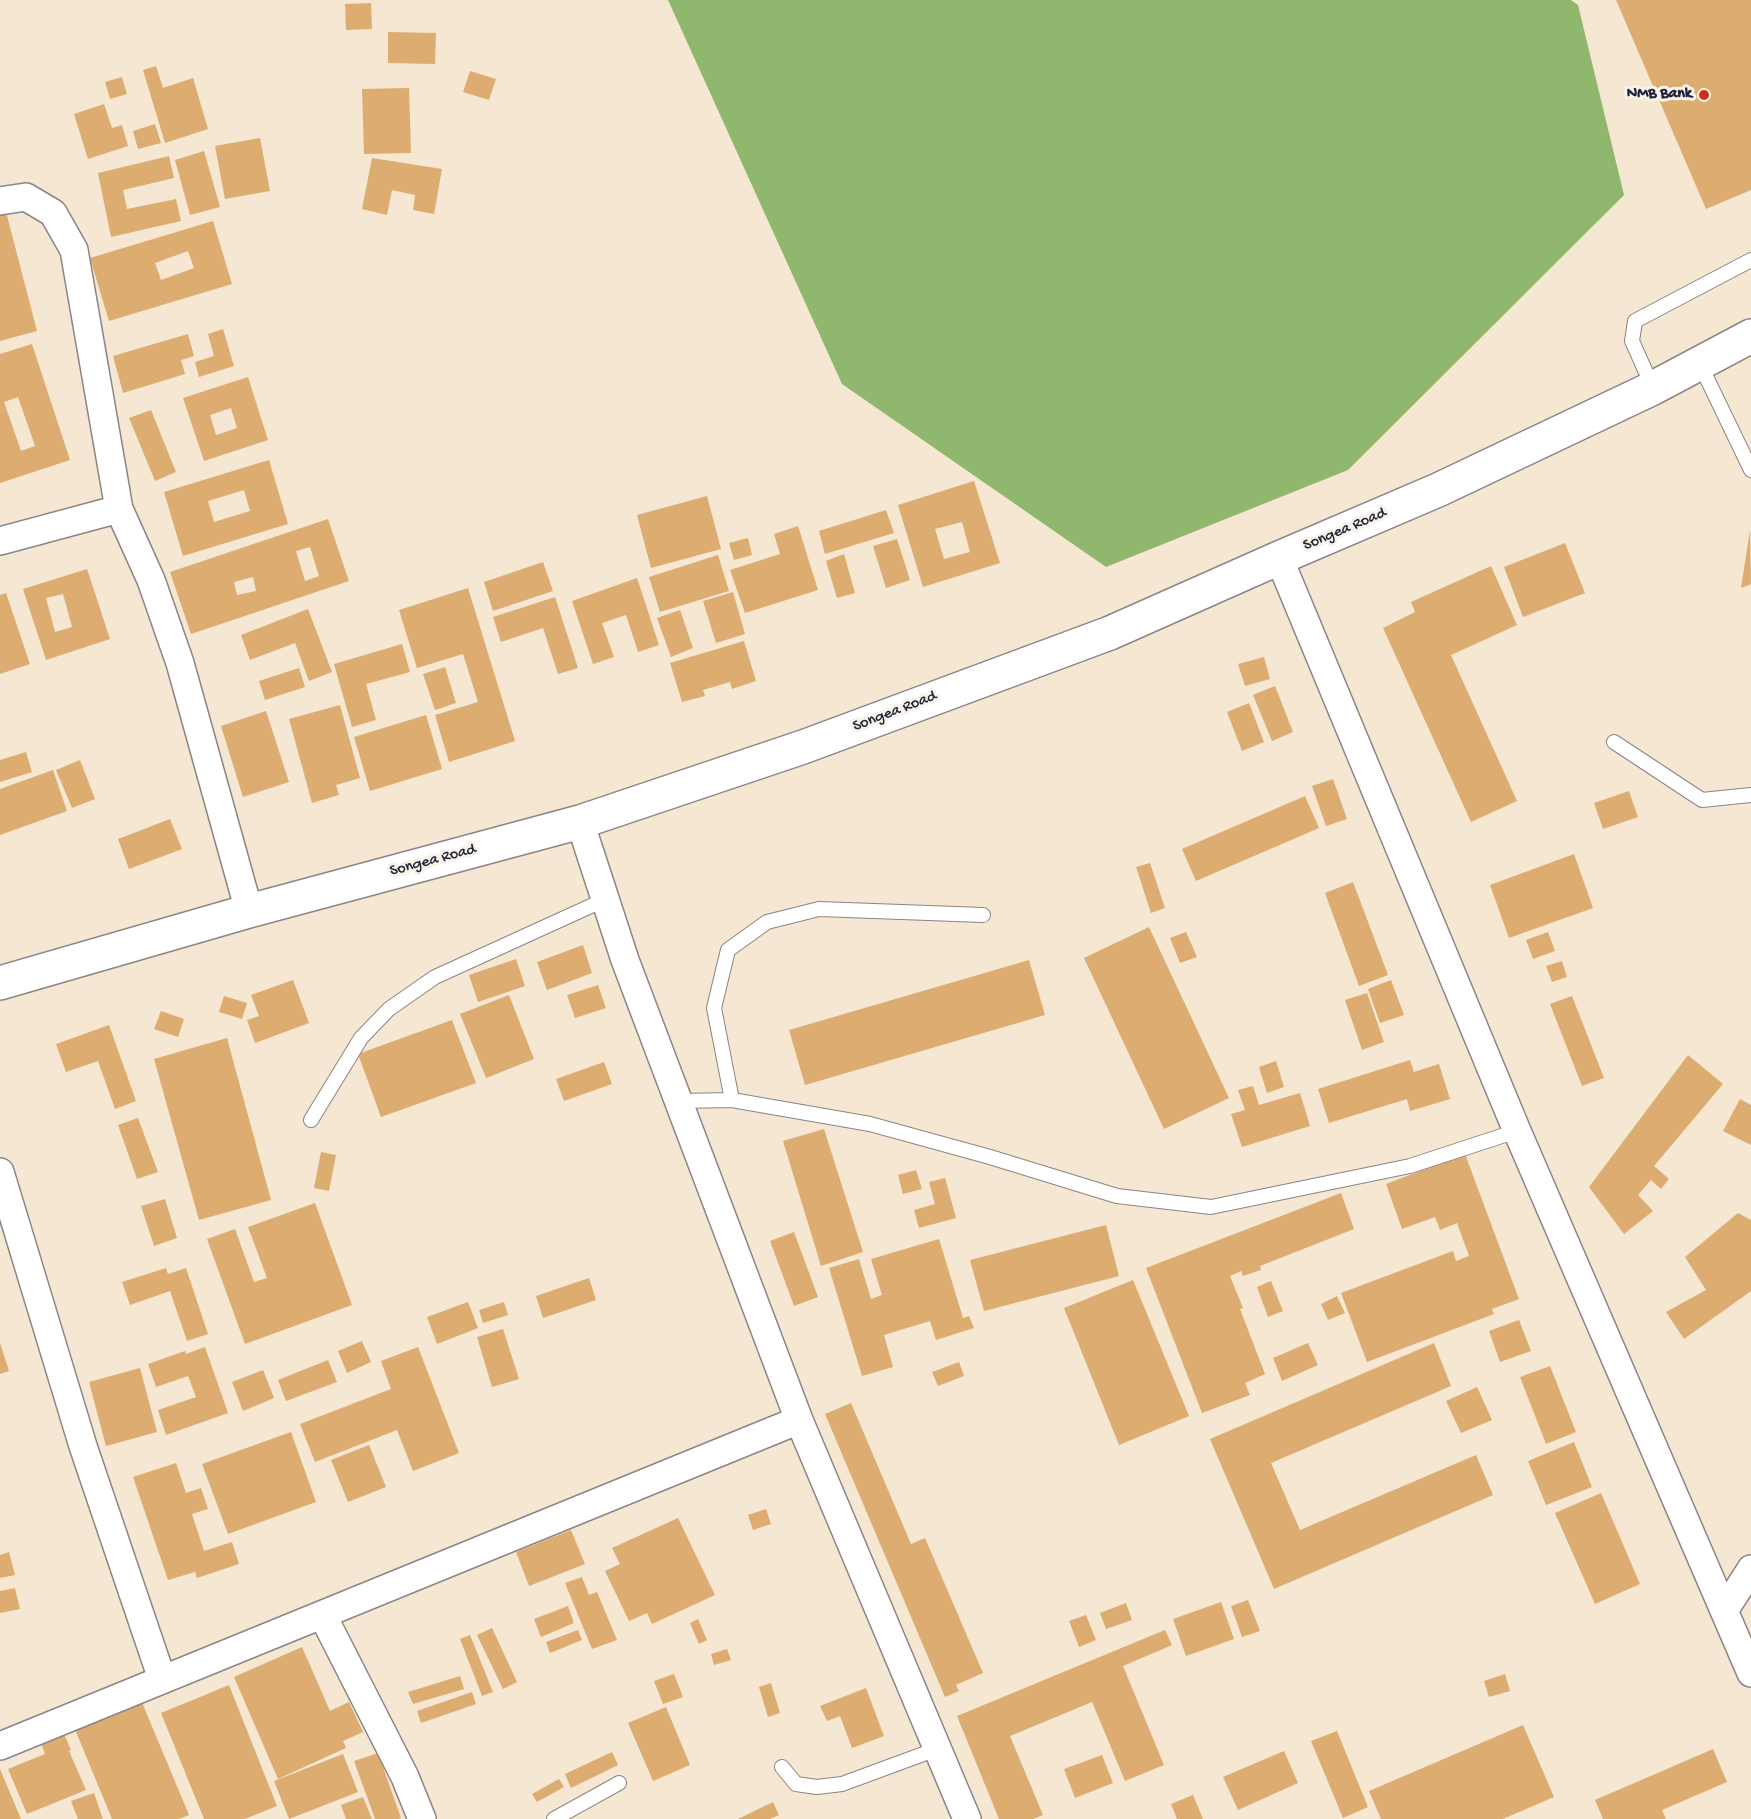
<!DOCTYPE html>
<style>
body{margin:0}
canvas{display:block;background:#f5e7d2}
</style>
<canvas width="1751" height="1819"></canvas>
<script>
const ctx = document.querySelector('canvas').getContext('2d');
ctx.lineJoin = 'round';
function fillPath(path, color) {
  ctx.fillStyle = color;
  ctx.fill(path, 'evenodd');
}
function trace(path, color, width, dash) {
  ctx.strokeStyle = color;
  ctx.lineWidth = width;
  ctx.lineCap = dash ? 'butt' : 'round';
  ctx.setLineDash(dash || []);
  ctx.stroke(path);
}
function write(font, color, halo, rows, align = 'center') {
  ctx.font = font + ' "Gochi Hand",sans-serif';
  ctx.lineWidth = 6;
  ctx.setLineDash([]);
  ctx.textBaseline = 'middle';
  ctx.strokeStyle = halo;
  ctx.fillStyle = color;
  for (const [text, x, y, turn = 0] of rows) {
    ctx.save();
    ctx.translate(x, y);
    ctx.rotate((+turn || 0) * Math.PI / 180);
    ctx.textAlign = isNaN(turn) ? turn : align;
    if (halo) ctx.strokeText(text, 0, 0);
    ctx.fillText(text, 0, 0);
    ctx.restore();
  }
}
fillPath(new Path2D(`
 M668,0h903l7,5 46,190 -276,275 -242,97 -264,-183z`), '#8fb86e');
fillPath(new Path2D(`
 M1616,0h135v190l-45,19z
 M371,3l1,26 -26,1 -1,-26z
 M388,32l48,1 -1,31 -47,-1z
 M156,66l7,22 30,-10 15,51 -43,14 -22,-73z
 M470,71l26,8 -7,21 -26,-8z
 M122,77l5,17 -17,5 -5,-17z
 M409,88l2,65 -47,1 -2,-65z
 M104,104l8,24 10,-3 6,21 -40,13 -14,-45z
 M155,124l6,19 -23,6 -5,-18z
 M260,138l10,53 -45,8 -10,-53z
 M204,151l16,56 -30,8 -15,-55z
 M169,156l5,22 -51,12 4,19 49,-10 5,22 -70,16 -13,-64z
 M372,158l70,11 -8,45 -21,-4 2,-15 -23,-5 -5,25 -25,-6z
 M5,208l32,123 -37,10v-132z
 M213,221l19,63 -123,37 -19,-63zM188,251l6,17 -33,12 -6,-17z
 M223,329l11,37 -35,11 -4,-15 19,-6 -6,-22z
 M188,334l6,22 -13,4 4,14 -62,19 -10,-37z
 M32,344l38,116 -70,23v-129zM18,397l17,49 -14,5 -17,-49z
 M248,377l20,63 -64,21 -21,-63zM231,408l6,20 -21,7 -6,-20z
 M151,410l25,62 -21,9 -26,-63z
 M269,460l19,64 -105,32 -19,-64zM244,490l6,21 -36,11 -6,-21z
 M974,481l26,82 -77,24 -25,-82zM962,522l8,30 -26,7 -9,-30z
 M707,496l14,53 -70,19 -14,-53z
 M886,510l8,23 -69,21 -6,-23z
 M328,519l21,62 -158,53 -21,-62zM310,547l9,29 -14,5 -9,-30zM253,577l3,14 -19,4 -3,-13z
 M798,526l20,64 -73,23 -15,-43 50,-16 -6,-20z
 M1750,530l1,54 -10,4z
 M748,538l4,17 -18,5 -5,-17z
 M897,539l13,41 -24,8 -13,-42z
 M1565,543l20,50 -62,24 -19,-50z
 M844,554l11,39 -18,5 -11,-37z
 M718,555l11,36 -69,21 -11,-35z
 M543,562l10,29 -60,20 -9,-29z
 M1491,566l26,59 -66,30 66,146 -46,21 -88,-194 32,-16 -4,-10z
 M87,569l23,70 -64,21 -23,-71zM63,594l9,33 -17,5 -9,-34z
 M637,578l22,67 -21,7 -12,-37 -24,8 12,34 -21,7 -21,-63z
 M468,588l47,153 -66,21 -14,-47 43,-13 -15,-48 -46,14 -18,-58z
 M733,592l12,42 -29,9 -13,-42z
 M6,593l24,71 -30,10v-79z
 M555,597l23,71 -20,6 -15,-46 -42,14 -8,-25z
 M308,609l24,63 -23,9 -14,-38 -45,17 -9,-25z
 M680,610l13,38 -22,9 -14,-39z
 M744,641l12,40 -24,8 -2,-7 -27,8 2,6 -23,6 -12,-39z
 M402,644l8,28 -44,12 10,36 -24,7 -18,-63z
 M1264,657l6,22 -25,7 -7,-22z
 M445,667l11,36 -21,7 -12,-36z
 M299,668l6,19 -40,13 -6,-19z
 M1275,686l18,46 -21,9 -19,-46z
 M1249,703l15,39 -22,9 -15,-39z
 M340,705l20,73 -24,7 3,10 -27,8 -23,-84z
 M266,711l23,71 -46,15 -22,-71z
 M426,715l16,54 -72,22 -16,-54z
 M26,752l6,20 -32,10v-22z
 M80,760l15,39 -23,9 -16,-38z
 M53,770l14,41 -67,24v-46z
 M1333,779l14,40 -21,7 -14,-40z
 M1629,791l9,26 -35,12 -9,-26z
 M1305,796l14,32 -123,53 -14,-32z
 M170,819l12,30 -53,20 -11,-30z
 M1574,854l19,54 -84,30 -19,-53z
 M1150,863l15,45 -14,5 -15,-46z
 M1353,882l35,93 -29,11 -34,-93z
 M1149,927l80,171 -65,31 -80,-171z
 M1186,932l11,25 -17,6 -10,-25z
 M1548,932l7,19 -22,8 -7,-19z
 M583,945l9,28 -45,17 -10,-28z
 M516,959l9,27 -47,16 -9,-27z
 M1029,960l16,55 -240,70 -16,-55z
 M1562,961l5,16 -15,5 -6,-16z
 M293,980l16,43 -54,20 -8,-23 12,-4 -8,-21z
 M1391,980l13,35 -24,8 -12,-34z
 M598,985l8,23 -31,10 -8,-23z
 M1367,993l17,49 -22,8 -17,-50z
 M509,995l25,64 -48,19 -26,-64z
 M224,996l23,7 -5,16 -23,-7z
 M1572,996l32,82 -22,8 -32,-82z
 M161,1011l23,8 -6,18 -24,-8z
 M452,1020l24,63 -95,34 -23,-63z
 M109,1025l27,76 -21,8 -17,-48 -32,11 -10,-28z
 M227,1038l44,162 -72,20 -45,-161z
 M1688,1055l35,29 -69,82 15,13 -8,10 -10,-9 -13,15 15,16 -29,23 -35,-47z
 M1410,1060l4,12 25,-8 11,35 -40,12 -3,-12 -78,24 -11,-34z
 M1276,1061l8,26 -17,6 -8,-26z
 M604,1062l8,22 -48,17 -8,-22z
 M1253,1086l6,19 41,-12 10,33 -68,21 -11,-33 14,-4 -7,-20z
 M1740,1099l11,6v40l-28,-14z
 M138,1118l20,54 -21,7 -19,-54z
 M824,1129l39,123 -42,14 -38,-125z
 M321,1152l15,3 -7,36 -15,-3z
 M1465,1154l54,145 -27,10 2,5 -127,48 -26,-69 112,-42 3,10 13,-5 -12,-33 -17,7 -5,-13 -33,12 -16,-45z
 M916,1170l6,19 -19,5 -5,-19z
 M945,1178l11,40 -37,10 -5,-18 21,-6 -6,-22z
 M1341,1193l13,36 -94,37 1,4 -18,6 -2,-5 -11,5 13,32 -3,1 25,65 -20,9 5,12 -48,18 -56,-145z
 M165,1199l12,39 -23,8 -13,-40z
 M315,1203l37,102 -107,39 -38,-105 28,-10 19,53 13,-4 -19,-51z
 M1738,1213l13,7v71l-67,48 -18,-27 40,-22 -21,-33z
 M1106,1225l13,51 -135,35 -14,-51z
 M794,1232l24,65 -24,9 -24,-65z
 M939,1239l24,79 6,-2 5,12 -38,12 -6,-19 -46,14 9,32 -31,9 -33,-108 30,-9 12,40 11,-4 -11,-36z
 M166,1268l2,6 18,-6 22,66 -21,7 -17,-50 -40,14 -8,-23z
 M589,1278l7,22 -53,18 -7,-22z
 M1133,1280l56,136 -70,29 -55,-137z
 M1271,1281l12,30 -15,6 -11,-30z
 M1337,1296l8,17 -17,7 -7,-16z
 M468,1302l10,26 -41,16 -10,-27z
 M504,1302l4,13 -25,8 -4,-13z
 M1519,1320l12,31 -31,11 -11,-31z
 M503,1329l16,50 -27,8 -15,-50z
 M362,1341l9,21 -24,11 -9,-22z
 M0,1343l9,28 -9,3z
 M1308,1343l10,22 -36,16 -9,-23z
 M1434,1343l17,43 -180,77 29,67 176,-75 17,40 -219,94 -64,-150z
 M205,1347l23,66 -62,22 -8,-25 38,-13 -8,-21 -32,11 -8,-23 37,-13 1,3z
 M418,1347l41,106 -46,18 -16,-41 -82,32 -15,-38 91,-35 -10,-28z
 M328,1360l9,22 -51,19 -8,-21z
 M959,1362l5,14 -26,10 -6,-14z
 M1550,1366l26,66 -30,12 -26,-67z
 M140,1368l17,64 -51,14 -17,-64z
 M263,1370l11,28 -31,13 -11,-29z
 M1477,1387l15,33 -31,13 -15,-32z
 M851,1403l60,141 14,-6 58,135 -27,12 3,6 -14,6 -120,-283z
 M291,1432l25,70 -88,32 -26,-70z
 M1574,1442l18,45 -46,18 -18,-44z
 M369,1445l17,42 -38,15 -17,-42z
 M176,1463l10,30 15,-5 7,21 -16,5 12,37 28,-9 7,22 -42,14 -2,-6 -27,8 -35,-103z
 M1601,1493l39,91 -45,20 -40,-91z
 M766,1509l5,15 -18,6 -5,-15z
 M678,1518l37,77 -63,29 -5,-11 -18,8 -24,-50 15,-7 -8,-16z
 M571,1530l14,34 -56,22 -13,-34z
 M9,1552l6,23 -15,3v-23z
 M582,1577l7,18 8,-3 20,48 -25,9 -27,-66z
 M15,1588l5,21 -20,4v-22z
 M1248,1600l12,31 -18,6 -11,-31z
 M1221,1602l13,37 -48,17 -13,-37z
 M1126,1603l6,17 -26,9 -6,-16z
 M568,1606l6,17 -33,14 -7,-18z
 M1086,1615l10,25 -17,7 -10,-26z
 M698,1619l9,21 -8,4 -9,-21z
 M492,1628l25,54 -14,7 -26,-54z
 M578,1630l4,10 -32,13 -4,-11z
 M1165,1630l7,15 -49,21 41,99 -39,16 -33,-79 -82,34 33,79 -10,4h-34l-42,-103z
 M470,1635l23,57 -11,4 -22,-57z
 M302,1647l28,64 19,-9 14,30 -20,9 3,7 -68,31 -44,-102z
 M727,1649l4,11 -17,5 -3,-11z
 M674,1674l9,23 -20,7 -9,-23z
 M1505,1674l5,17 -21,6 -5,-16z
 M460,1676l4,13 -51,15 -5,-12z
 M771,1683l9,30 -12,4 -9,-30z
 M229,1685l48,121 -32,13h-41l-43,-106z
 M866,1688l18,48 -32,12 -12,-32 -13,5 -7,-15z
 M472,1692l4,12 -55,19 -4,-12z
 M141,1700l48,115 -10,4h-67l-38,-92z
 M666,1707l24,58 -37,16 -25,-58z
 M1523,1725l31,72 -51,22h-122l-12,-28z
 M1337,1731l31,76 -25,11 -32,-77z
 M64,1734l7,16 -2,1 17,39 -59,24 -19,-45 37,-15 -4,-11z
 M1713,1749l14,33 -65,28 4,9h-63l-8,-19z
 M1284,1751l14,32 -60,27 -15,-33z
 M612,1752l6,13 -47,23 -6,-14z
 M378,1753l23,65 -2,1h-24l-21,-58z
 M343,1754l15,38 -69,27 -15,-38z
 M1102,1755l11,28 -38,15 -11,-29z
 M0,1769l21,50h-21z
 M559,1779l5,8 -27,15 -5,-8z
 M94,1793l9,26h-25l-7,-18z
 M1193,1795l10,24h-26l-6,-15z
 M363,1797l9,22h-26l-5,-14z
 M773,1802l6,13 -9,4h-32z`), '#dcac71');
const lane = new Path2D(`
 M1700,364l51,106
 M1653,388l-21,-47 3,-20 116,-61
 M1614,742l88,58 49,-5
 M732,1100l-18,-92 14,-58 39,-28 52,-13 164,6
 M680,1101l52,-1 138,24 120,33 127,39 94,11 199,-41 107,-35
 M311,1120l50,-82 28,-29 46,-32 169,-77
 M782,1767l14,17 21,3 25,-3 95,-35
 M554,1819l65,-36`);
const street = new Path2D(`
 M0,201l26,-4 27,16 21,37 45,259
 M0,541l119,-32 32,71 29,83 69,248
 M1279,558l238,573 234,542
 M580,822l45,138 174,460 168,399
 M0,1172l83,274 79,233
 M1724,1611l27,-42
 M323,1616l82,161 17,42
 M0,1746l799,-326`);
const highway = new Path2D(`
 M0,983l249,-72 331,-89 223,-75 307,-114 169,-75 159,-68 215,-102 98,-52`);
trace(lane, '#8c8486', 16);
trace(street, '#8c8486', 30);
trace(highway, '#8c8486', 36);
trace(lane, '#fff', 14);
trace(street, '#fff', 27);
trace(highway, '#fff', 33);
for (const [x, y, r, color] of [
 [1704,95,6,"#c8321e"]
]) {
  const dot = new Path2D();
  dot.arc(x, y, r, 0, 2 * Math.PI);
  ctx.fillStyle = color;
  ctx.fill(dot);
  trace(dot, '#f7f3e8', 2);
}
write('bold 16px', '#22223b', '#f7f3e8', [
 ["NMB Bank",1692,95]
], 'right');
write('16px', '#22223b', '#f7f3e8', [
 ["Songea Road",1345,530,-23],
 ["Songea Road",895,712,-21],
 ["Songea Road",433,861,-15]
]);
</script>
